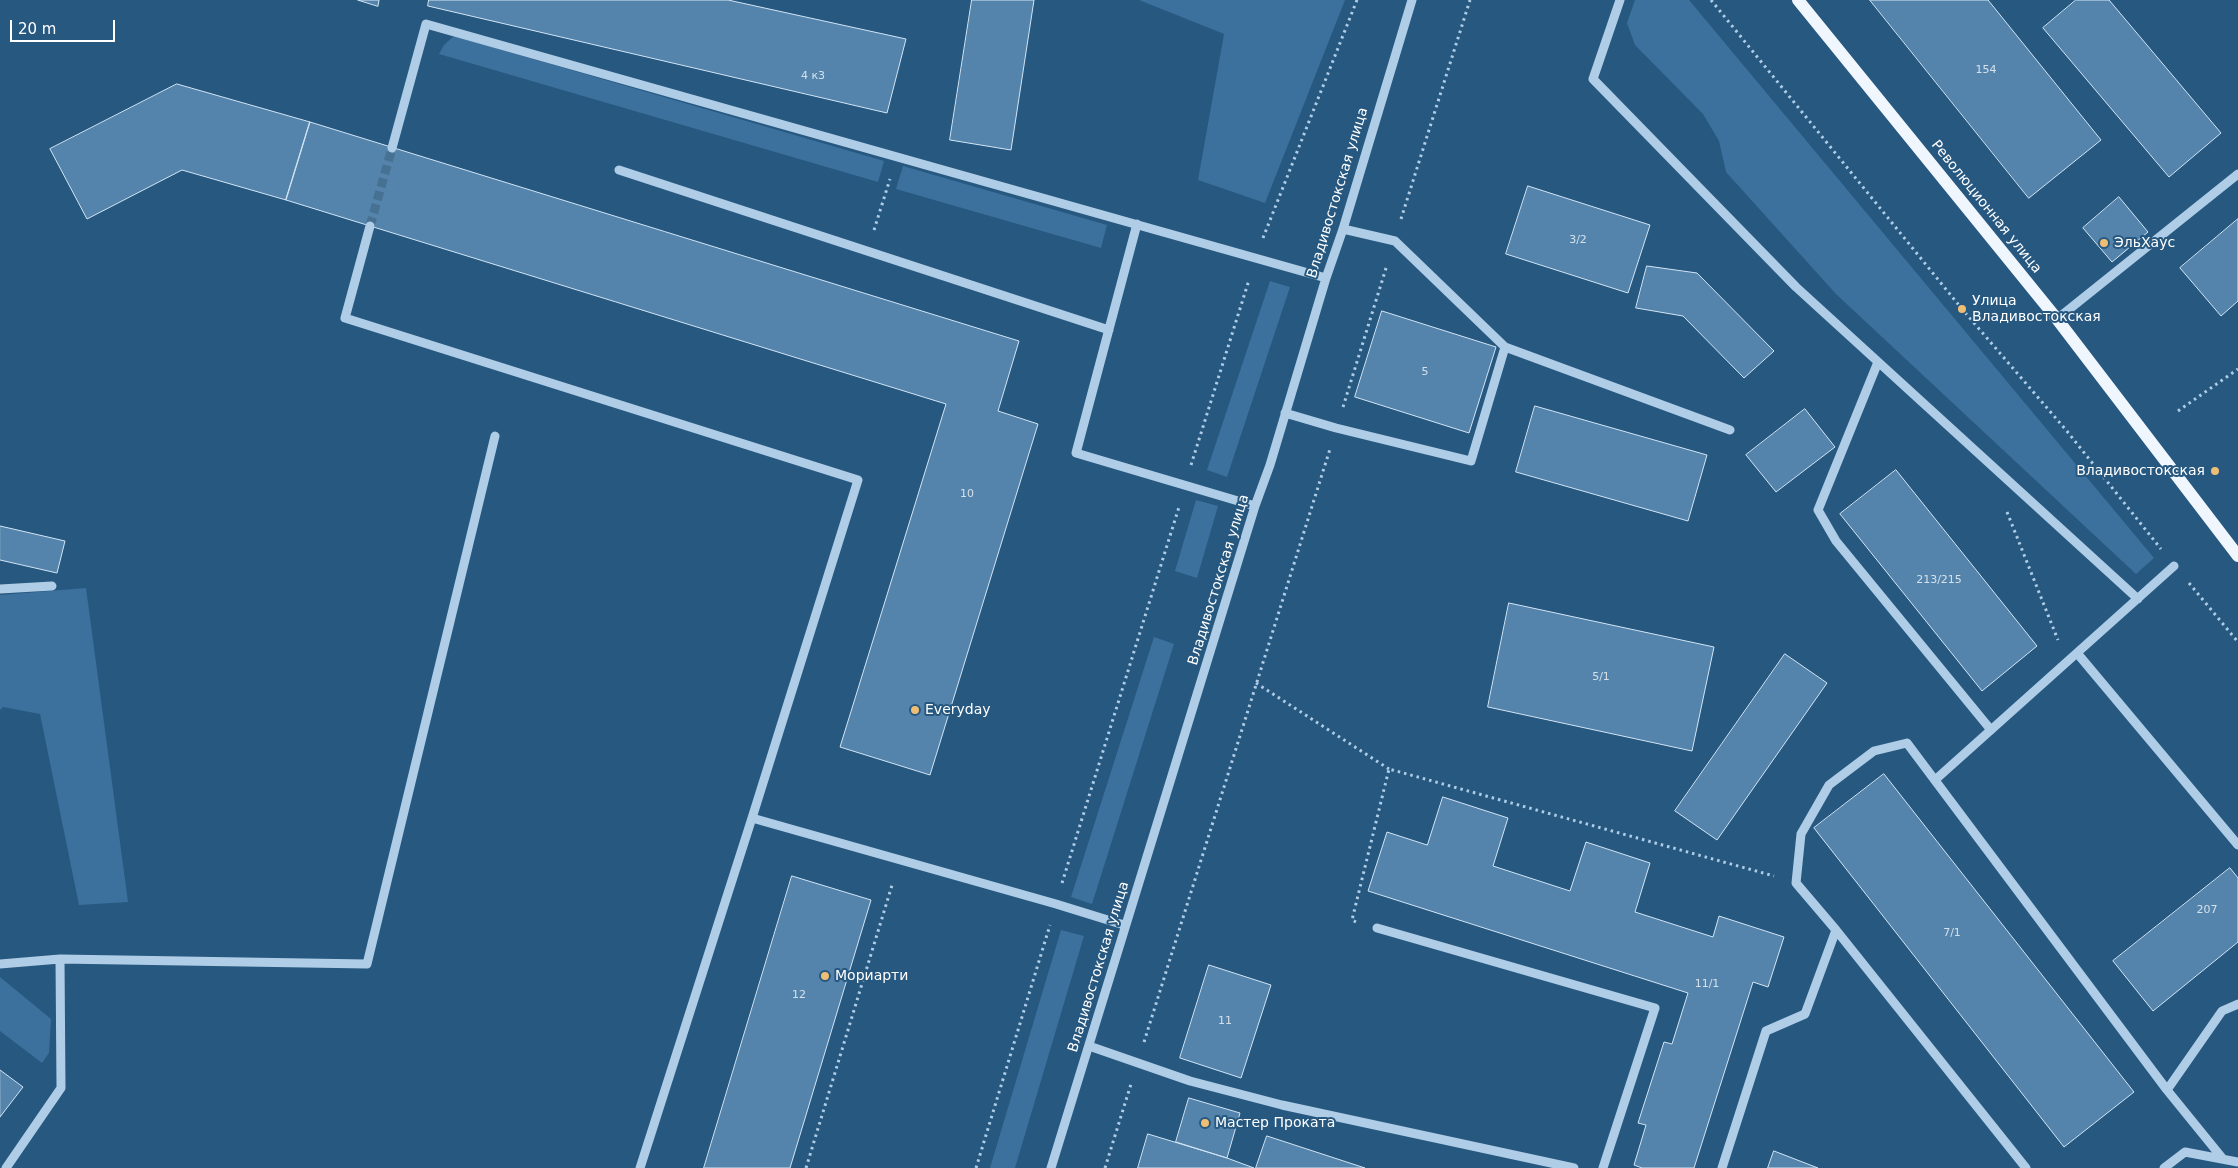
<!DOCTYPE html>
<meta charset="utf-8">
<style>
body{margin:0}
#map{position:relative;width:2238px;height:1168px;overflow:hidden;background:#275880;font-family:"DejaVu Sans",sans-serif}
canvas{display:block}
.scale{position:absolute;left:10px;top:20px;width:105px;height:22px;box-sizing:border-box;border:2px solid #fff;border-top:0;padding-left:6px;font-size:15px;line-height:18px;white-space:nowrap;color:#fff;-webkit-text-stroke:4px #275880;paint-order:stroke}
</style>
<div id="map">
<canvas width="2238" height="1168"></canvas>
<div class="scale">20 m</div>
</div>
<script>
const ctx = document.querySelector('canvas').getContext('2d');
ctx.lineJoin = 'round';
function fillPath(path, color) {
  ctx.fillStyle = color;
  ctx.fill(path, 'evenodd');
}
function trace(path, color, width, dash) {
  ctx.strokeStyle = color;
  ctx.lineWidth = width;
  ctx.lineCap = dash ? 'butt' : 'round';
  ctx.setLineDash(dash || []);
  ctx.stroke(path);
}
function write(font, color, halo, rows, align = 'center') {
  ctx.font = font + ' "DejaVu Sans",sans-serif';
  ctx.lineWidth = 4;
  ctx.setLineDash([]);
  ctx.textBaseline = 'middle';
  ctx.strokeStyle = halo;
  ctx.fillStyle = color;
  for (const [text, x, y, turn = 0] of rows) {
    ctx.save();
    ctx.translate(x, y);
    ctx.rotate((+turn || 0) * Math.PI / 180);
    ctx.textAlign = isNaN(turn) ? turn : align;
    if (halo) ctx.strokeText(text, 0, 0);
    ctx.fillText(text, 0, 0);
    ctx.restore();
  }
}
fillPath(new Path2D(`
 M1139,0h206l-80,203 -67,-23 26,-146z
 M1635,0h54l465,558 -18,16 -300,-280 -110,-122 -7,-31 -16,-27 -68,-69 -8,-22z
 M454,36l430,125 -6,21 -439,-128 5,-9z
 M903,166l204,59 -6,23 -205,-59z
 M1270,281l20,6 -63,190 -20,-7z
 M1196,500l22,6 -21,72 -22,-7z
 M86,588l42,314 -49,3 -39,-191 -37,-7 -3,3v-115z
 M1154,637l20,7 -82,260 -21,-7z
 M1061,930l23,6 -69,232h-25z
 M0,977l51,42 -2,34 -7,10 -42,-32z`), '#3c719d');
const building = new Path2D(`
 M358,0h21l-1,6z
 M429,0h299l178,39 -19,74 -459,-107z
 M972,0h62l-23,150 -61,-10z
 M1870,0h118l113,140 -72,58z
 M2076,0h33l112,133 -52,44 -126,-149z
 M177,84l133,38 -24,78 -104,-30 -95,49 -37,-70z
 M310,122l709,219 -21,70 40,13 -108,351 -90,-28 106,-343 -660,-204z
 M1528,186l122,39 -22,68 -122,-39z
 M2119,197l29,35 -36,30 -29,-34z
 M2238,219v82l-17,15 -41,-48z
 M1647,266l50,7 77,78 -30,27 -61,-62 -47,-8z
 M1382,311l114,36 -27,86 -114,-36z
 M1535,406l172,49 -19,66 -172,-49z
 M1805,409l30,38 -59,45 -30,-37z
 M1896,470l141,176 -55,45 -142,-177z
 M0,526l65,15 -8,32 -57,-13z
 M1509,603l205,44 -22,104 -204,-44z
 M1785,654l42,29 -110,157 -42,-29z
 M1884,774l250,318 -70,55 -250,-319z
 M1443,797l65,21 -15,48 77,25 16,-49 64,21 -15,49 78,25 6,-21 65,21 -16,50 -15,-5 -59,186h-52l-8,-3 12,-40 -8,-2 26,-81 8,2 16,-51 -320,-102 19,-59 40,13z
 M2230,868l8,10v64l-85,69 -40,-50z
 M792,876l79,24 -81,268h-86z
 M1209,965l62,20 -30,93 -61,-20z
 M0,1070l23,17 -23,30z
 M1189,1098l51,15 -13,45 -51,-16z
 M1148,1134l79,24 27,10h-116z
 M1267,1136l98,32h-109z
 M1774,1151l44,17h-50z`);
fillPath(building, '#5484ab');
trace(building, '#d2e5f5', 1);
trace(new Path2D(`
 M370,226l22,-78`), '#477193', 9, [9, 4.5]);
trace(new Path2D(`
 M1711,0l251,309 104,121 95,119
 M1401,219l69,-219
 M874,230l16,-51
 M1263,238l94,-238
 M1343,407l44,-142
 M2178,411l60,-42
 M1191,465l58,-185
 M2007,512l51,128
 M2189,583l49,59
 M1256,683l133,86
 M1062,883l117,-376
 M1356,922l-4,-2 37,-151 385,107
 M1144,1042l186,-593
 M806,1168l87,-286
 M976,1168l74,-243
 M1105,1168l26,-84`), '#afcde6', 3, [2.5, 4]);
trace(new Path2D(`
 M1620,0l-27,79 203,208 342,312
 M392,148l34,-124 900,254
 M619,170l490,160
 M1137,224l-61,229 179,53
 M370,226l-25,92 513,162 -106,338
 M1343,229l52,12 110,106
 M2057,319l181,-145
 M1878,362l-60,148 18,31 155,189
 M1285,413l51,15 135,33 34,-114 225,83
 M0,589l52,-3
 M2077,653l161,192
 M1935,780l239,-214
 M1377,928l278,80 -52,160
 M1836,930l-40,-47 5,-49 28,-49 45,-34 33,-8 260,347 56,69
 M60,959l307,5 128,-528
 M0,964l60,-5 1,129 -55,80
 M1089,1046l101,35 92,24 292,63
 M2167,1090l55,-79 16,-7
 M640,1168l112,-350 304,86 68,21
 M1051,1168l204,-662 15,-41 56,-187 17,-49 69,-229
 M1722,1168l44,-137 39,-17 31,-84 190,238
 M2164,1168l21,-16 53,10`), '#afcde6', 9);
trace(new Path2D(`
 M1798,0l259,319 181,237`), '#f0f6fd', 12);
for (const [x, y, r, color] of [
 [2104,243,5,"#eebe75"],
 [1962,309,5,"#eebe75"],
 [2215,471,5,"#eebe75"],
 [915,710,5,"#eebe75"],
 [825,976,5,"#eebe75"],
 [1205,1123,5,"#eebe75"]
]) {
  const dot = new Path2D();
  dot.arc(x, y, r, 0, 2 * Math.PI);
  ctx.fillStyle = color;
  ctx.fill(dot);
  trace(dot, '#275880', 2);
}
write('11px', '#d4e0ea', null, [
 ["154",1986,70],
 ["4 к3",813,76],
 ["3/2",1578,240],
 ["5",1425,372],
 ["10",967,494],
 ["213/215",1939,580],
 ["5/1",1601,677],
 ["207",2207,910],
 ["7/1",1952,933],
 ["11/1",1707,984],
 ["12",799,995],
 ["11",1225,1021]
]);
write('14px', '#fff', '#275880', [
 ["Владивостокская улица",1338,193,-73],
 ["Революционная улица",1986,207,51],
 ["Владивостокская улица",1219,580,-73],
 ["Владивостокская улица",1099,967,-73]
]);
write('14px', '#fff', '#275880', [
 ["ЭльХаус",2114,243],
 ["Улица",1972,301],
 ["Владивостокская",1972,317],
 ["Владивостокская",2205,471,"right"],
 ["Everyday",925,710],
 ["Мориарти",835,976],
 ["Мастер Проката",1215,1123]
], 'left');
</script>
